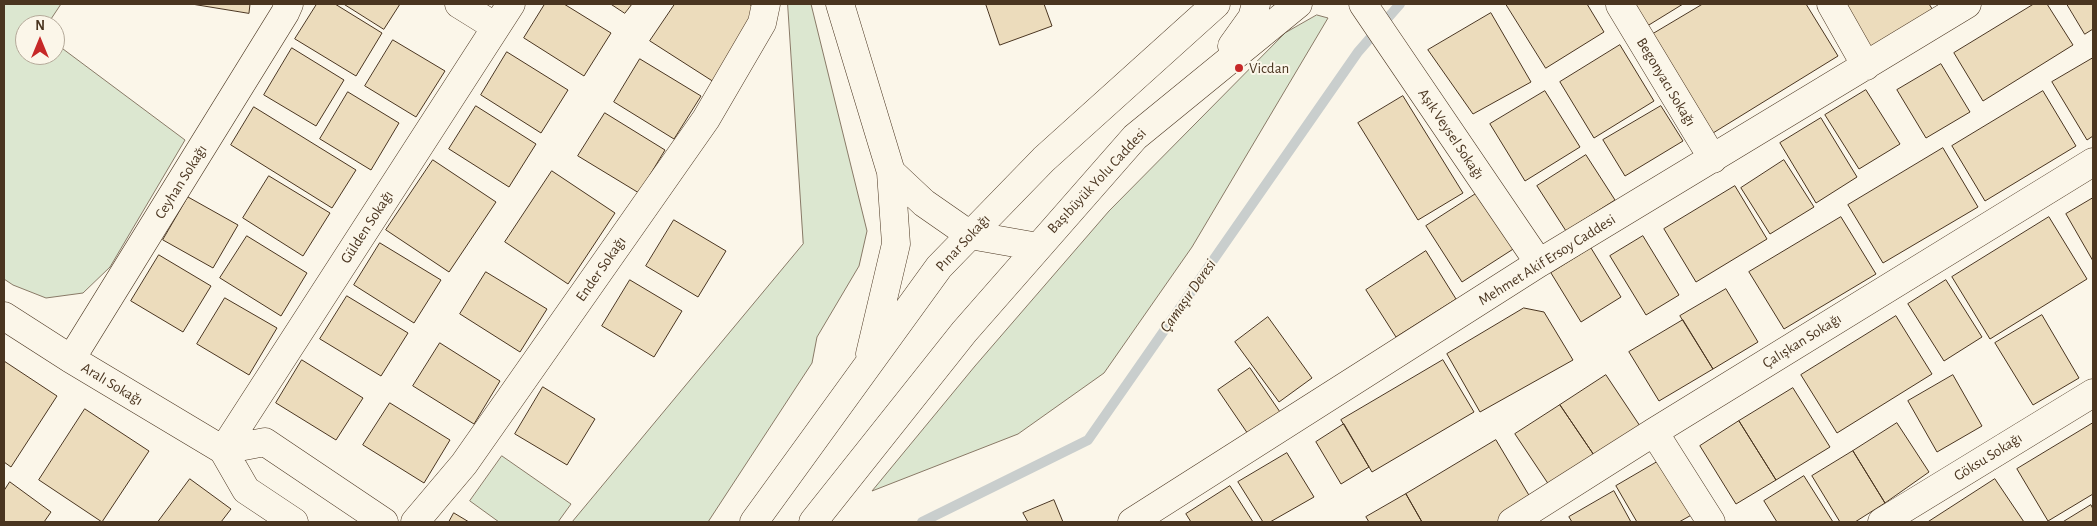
<!DOCTYPE html>
<meta charset="utf-8">
<style>
body{margin:0}
#map{position:relative;width:2097px;height:526px;overflow:hidden;background:#fbf6e9;font-family:"Alegreya Sans",sans-serif}
canvas{display:block}
.frame{position:absolute;inset:0;border:5px solid #4a3520;pointer-events:none}
.north{position:absolute;left:15px;top:15px;width:50px;height:50px;box-sizing:border-box;background:#fbf6e9;border:1px solid #b4a999;border-radius:50%;rotate:0deg;font-size:14px;font-weight:700;line-height:20px;text-align:center;color:#4a3520}
.north::after{content:'';display:block;margin:auto;width:18px;height:22px;background:#c62828;clip-path:polygon(50% 0,100% 100%,50% 72%,0 100%)}
</style>
<div id="map">
<canvas width="2097" height="526"></canvas>
<div class="frame"></div>
<div class="north">N</div>
</div>
<script>
const ctx = document.querySelector('canvas').getContext('2d');
ctx.lineJoin = 'round';
function fillPath(path, color) {
  ctx.fillStyle = color;
  ctx.fill(path, 'evenodd');
}
function trace(path, color, width, dash) {
  ctx.strokeStyle = color;
  ctx.lineWidth = width;
  ctx.lineCap = dash ? 'butt' : 'round';
  ctx.setLineDash(dash || []);
  ctx.stroke(path);
}
function write(font, color, halo, rows, align = 'center') {
  ctx.font = font + ' "Alegreya Sans",sans-serif';
  ctx.lineWidth = 4;
  ctx.setLineDash([]);
  ctx.textBaseline = 'middle';
  ctx.strokeStyle = halo;
  ctx.fillStyle = color;
  for (const [text, x, y, turn = 0] of rows) {
    ctx.save();
    ctx.translate(x, y);
    ctx.rotate((+turn || 0) * Math.PI / 180);
    ctx.textAlign = isNaN(turn) ? turn : align;
    if (halo) ctx.strokeText(text, 0, 0);
    ctx.fillText(text, 0, 0);
    ctx.restore();
  }
}
const green = new Path2D(`
 M4,4h57l-14,21h-22v30h30v-12l130,97 -75,127 -27,26 -37,5 -33,-13 -9,-6z
 M788,4h23l56,227 -8,35 -42,71 -5,26 -104,159h-136l231,-278z
 M1317,15l11,3 -136,229 -88,126 -86,61 -146,57 103,-125 134,-155 176,-178z
 M502,456l69,48 -13,18h-59l-29,-21z`);
fillPath(green, '#dce7d0');
trace(green, '#887966', 1);
trace(new Path2D(`
 M922,522l166,-82 270,-388 42,-48`), '#c9cecd', 10);
const building = new Path2D(`
 M192,4h58l-1,9z
 M317,4h18l47,29 -26,43 -61,-37z
 M344,4h56l-16,25z
 M545,4h19l47,29 -27,43 -60,-38z
 M611,4h21l-7,9z
 M675,4h74l12,8 -47,70 -64,-41z
 M986,4h58l8,22 -52,19z
 M1506,4h81l17,28 -58,36z
 M1630,4h53l-39,24z
 M1703,4h103l32,52 -125,77 -60,-99z
 M1845,4h84l9,14 -63,36z
 M2034,4h13l26,41 -90,56 -29,-48z
 M2067,4h26v25l-8,5z
 M1491,13l40,69 -58,32 -45,-64z
 M393,40l52,31 -29,46 -51,-31z
 M1620,45l34,56 -60,37 -34,-56z
 M292,48l52,32 -28,46 -52,-31z
 M507,52l61,38 -27,43 -60,-38z
 M2093,58v78l-6,4 -35,-58z
 M640,59l61,37 -27,43 -60,-37z
 M1941,64l29,48 -44,26 -29,-48z
 M1866,90l34,54 -41,25 -34,-54z
 M1545,91l35,56 -55,34 -35,-57z
 M2043,91l33,55 -91,55 -33,-55z
 M348,92l51,31 -28,47 -51,-31z
 M1403,96l60,97 -45,27 -60,-97z
 M476,106l60,38 -27,43 -60,-38z
 M1661,106l22,35 -58,35 -22,-36z
 M254,107l102,63 -24,38 -101,-63z
 M605,113l60,37 -26,43 -61,-37z
 M1821,118l36,59 -41,26 -36,-60z
 M1943,148l35,59 -95,56 -35,-58z
 M1586,155l29,45 -49,31 -29,-45z
 M433,160l63,42 -47,70 -63,-42z
 M1784,160l30,47 -44,27 -29,-46z
 M552,171l63,42 -47,71 -63,-42z
 M269,176l61,37 -27,43 -60,-38z
 M1735,186l32,53 -71,43 -32,-53z
 M1485,188l36,56 -59,38 -36,-56z
 M188,197l50,28 -25,43 -50,-28z
 M2093,198v63l-27,-47z
 M1841,217l35,57 -92,55 -35,-57z
 M2049,217l38,62 -97,60 -38,-62z
 M674,220l52,31 -28,46 -52,-31z
 M247,236l60,37 -26,43 -61,-38z
 M1643,236l36,59 -33,20 -36,-59z
 M380,243l61,37 -27,43 -60,-38z
 M1591,248l30,49 -40,25 -30,-49z
 M1426,251l30,48 -60,38 -30,-47z
 M159,255l52,31 -28,46 -52,-31z
 M486,272l61,37 -27,43 -60,-38z
 M630,280l52,31 -28,46 -52,-31z
 M1946,280l36,57 -38,24 -36,-57z
 M1726,289l32,53 -45,27 -33,-53z
 M347,296l61,37 -27,43 -61,-37z
 M225,298l52,30 -28,47 -52,-31z
 M1524,308l20,4 29,48 -93,52 -33,-58z
 M2042,315l37,63 -46,27 -38,-62z
 M1896,316l36,58 -95,59 -36,-58z
 M1268,317l44,61 -33,24 -44,-60z
 M1683,320l30,49 -54,32 -30,-49z
 M440,343l60,38 -26,43 -61,-38z
 M302,360l61,38 -27,42 -60,-37z
 M1443,360l31,52 -102,60 -31,-52z
 M4,361l53,35 -46,71 -7,-5z
 M1250,368l30,44 -32,22 -30,-44z
 M1606,375l38,57 -46,29 -38,-56z
 M1953,375l29,51 -45,26 -29,-51z
 M543,387l52,32 -28,46 -52,-31z
 M1793,388l37,59 -54,33 -37,-59z
 M390,403l60,37 -26,43 -61,-38z
 M1560,405l38,56 -45,30 -38,-57z
 M85,409l64,42 -47,71 -63,-42z
 M1739,421l37,59 -40,24 -36,-58z
 M1897,423l32,49 -44,31 -32,-52z
 M2093,423v71l-45,27 -31,-52z
 M1344,424l25,43 -28,17 -25,-42z
 M1496,440l40,67 -26,15h-88l-16,-28z
 M1853,451l32,52 -30,19h-15l-28,-46z
 M1287,453l27,44 -44,25h-7l-25,-40z
 M1664,458l31,55 -16,9h-42l-21,-36z
 M1804,476l29,46h-56l-13,-21z
 M190,479l41,30 -10,13h-63z
 M1995,479l29,43h-96z
 M10,482l41,30 -7,10h-40v-31z
 M1230,486l23,36h-62l-5,-8z
 M1614,491l17,31h-59l-3,-5z
 M1406,494l16,28h-53l-3,-5z
 M1054,500l9,22h-35l-5,-9z
 M2091,505l2,4v13h-30z
 M454,513l15,9h-20z`);
fillPath(building, '#ecdcbc');
trace(building, '#4a3520', 1);
const street = new Path2D(`
 M459,4l37,23
 M1363,4l176,259
 M1831,4l35,62
 M1620,5l93,154
 M4,316l67,43 152,91 23,40 48,32
 M71,359l214,-346 4,-9
 M1654,432l57,90
 M223,450l288,-446
 M223,450l42,-8 119,80
 M415,522l49,-58 242,-345 56,-96 4,-19
 M1132,522l407,-259 428,-259
 M1512,522l142,-90 439,-270
 M1882,522l211,-129`);
const secondary = new Path2D(`
 M840,4l51,168 5,72 -26,110
 M1232,46l20,-28 4,-14
 M891,172l33,31 46,32 68,12
 M754,522l185,-255 105,-108 172,-155
 M813,522l151,-190 171,-195 163,-133`);
trace(street, '#4a3520', 29);
trace(secondary, '#4a3520', 29);
trace(street, '#fbf6e9', 28);
trace(secondary, '#fbf6e9', 28);
for (const [x, y, r, color] of [
 [1239,68,5,"#c62828"]
]) {
  const dot = new Path2D();
  dot.arc(x, y, r, 0, 2 * Math.PI);
  ctx.fillStyle = color;
  ctx.fill(dot);
  trace(dot, '#fbf6e9', 2);
}
write('15px', '#4a3520', '#fbf6e9', [
 ["Vicdan",1249,68]
], 'left');
write('15px', '#4a3520', '#fbf6e9', [
 ["Begonyacı Sokağı",1666,82,59],
 ["Aşık Veysel Sokağı",1451,134,56],
 ["Başıbüyük Yolu Caddesi",1097,181,-47],
 ["Ceyhan Sokağı",181,182,-58],
 ["Gülden Sokağı",367,227,-57],
 ["Pınar Sokağı",963,243,-47],
 ["Mehmet Akif Ersoy Caddesi",1547,260,-32],
 ["Ender Sokağı",601,269,-55],
 ["Çalışkan Sokağı",1802,341,-32],
 ["Aralı Sokağı",112,384,31],
 ["Göksu Sokağı",1988,457,-32]
]);
write('italic 16px', '#4a3520', '#fbf6e9', [
 ["Çamaşır Deresi",1188,296,-55]
]);
</script>
